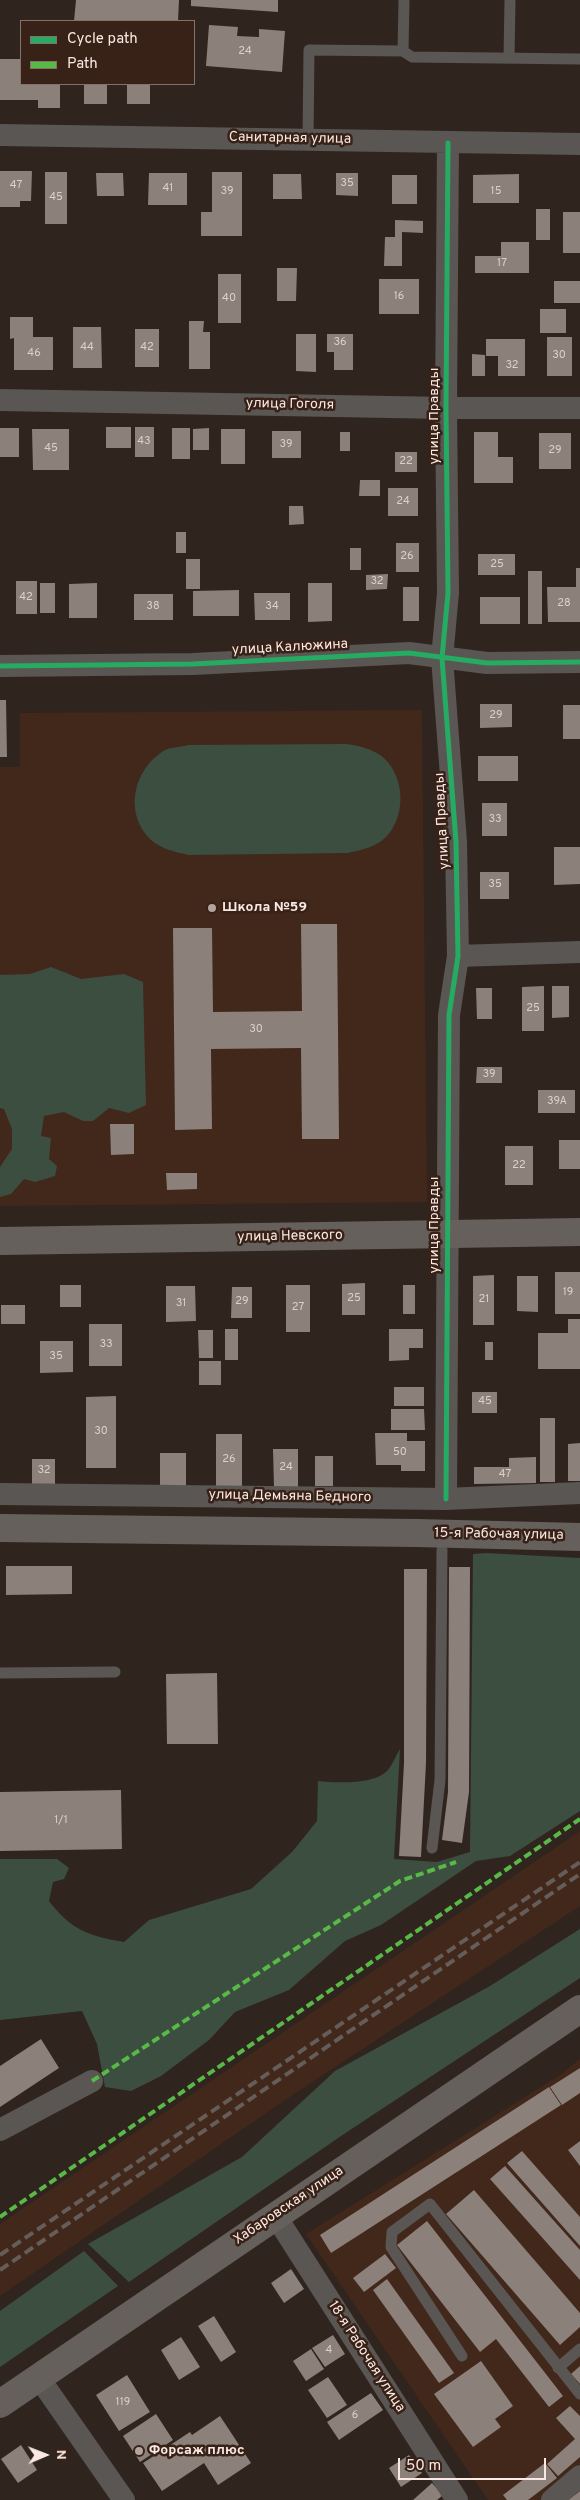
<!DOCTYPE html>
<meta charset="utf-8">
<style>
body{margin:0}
#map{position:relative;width:580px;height:2500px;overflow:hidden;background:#30241f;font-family:Overpass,sans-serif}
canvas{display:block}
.legend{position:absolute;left:20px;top:20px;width:175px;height:65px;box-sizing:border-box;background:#382117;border:1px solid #867169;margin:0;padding:6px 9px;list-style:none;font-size:15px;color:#fae9e3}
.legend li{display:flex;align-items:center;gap:10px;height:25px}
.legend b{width:25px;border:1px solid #867169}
.north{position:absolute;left:20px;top:2430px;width:50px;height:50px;-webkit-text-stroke:4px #382117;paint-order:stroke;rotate:89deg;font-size:14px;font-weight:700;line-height:20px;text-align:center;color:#fae9e3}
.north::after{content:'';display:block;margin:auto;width:18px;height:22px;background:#fae9e3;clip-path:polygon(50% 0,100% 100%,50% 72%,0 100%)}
.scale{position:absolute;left:398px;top:2458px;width:148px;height:22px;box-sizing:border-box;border:2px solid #fae9e3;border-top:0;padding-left:6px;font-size:15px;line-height:18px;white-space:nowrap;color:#fae9e3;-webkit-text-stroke:4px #382117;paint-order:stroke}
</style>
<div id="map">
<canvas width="580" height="2500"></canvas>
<ul class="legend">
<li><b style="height:6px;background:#26ab63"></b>Cycle path</li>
<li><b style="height:6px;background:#58b947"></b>Path</li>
</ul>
<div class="north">N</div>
<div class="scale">50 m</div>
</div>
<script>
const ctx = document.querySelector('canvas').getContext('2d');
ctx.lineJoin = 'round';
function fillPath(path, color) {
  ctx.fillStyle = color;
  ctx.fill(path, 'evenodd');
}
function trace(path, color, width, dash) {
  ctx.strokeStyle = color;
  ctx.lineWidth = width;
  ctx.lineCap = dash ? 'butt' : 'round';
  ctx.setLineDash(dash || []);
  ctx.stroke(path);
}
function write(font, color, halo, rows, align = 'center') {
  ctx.font = font + ' Overpass,sans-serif';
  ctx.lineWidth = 5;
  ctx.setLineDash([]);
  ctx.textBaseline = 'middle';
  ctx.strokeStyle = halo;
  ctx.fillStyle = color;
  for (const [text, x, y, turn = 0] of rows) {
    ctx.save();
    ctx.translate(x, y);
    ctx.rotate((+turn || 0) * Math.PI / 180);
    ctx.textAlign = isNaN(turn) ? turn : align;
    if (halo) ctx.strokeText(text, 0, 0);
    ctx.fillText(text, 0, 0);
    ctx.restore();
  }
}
fillPath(new Path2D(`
 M422,710l5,492 -427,4v-439h20v-54z
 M580,1831v75l-292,192 -288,198v-72z
 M580,2059v441h-92l-182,-266 254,-159z`), '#42271b');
fillPath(new Path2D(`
 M346,744c14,2 28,5 39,15 20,20 21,57 1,78 -10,10 -25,13 -38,16l-159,2c-14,-3 -28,-6 -39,-16 -27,-27 -16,-71 15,-89 7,-3 16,-3 23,-5z
 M51,967l30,12 43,-5 19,8 3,123 -17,8 -20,-5 -16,13h-10l-19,-9 -20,4 -3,20 10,2 -2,21 8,7 -2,10 -20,6 -11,-3 -13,15 -11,3v-30l12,-18v-20l-8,-20 -4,-1v-133l30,-1z
 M486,1553l94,5v253l-70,45 -34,5 -95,64 -36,16 -56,49 -54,22 -26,28 -48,36 -30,15 -26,-4 -8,-43 -15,-33 -82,9v-161h57l12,9 -5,11 -11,3 -4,19c22,29 40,35 75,41l25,-22 102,-31 41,-37 25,-31 1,-40c18,2 57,4 70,-11 5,-6 8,-15 12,-21l-6,110 43,3 33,-10 3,-298z
 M580,1929v49l-236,156 -215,148 -41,-38 154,-87 93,-86 155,-85z
 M84,2251l34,35 -118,81v-56z`), '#3c4e3f');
fillPath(new Path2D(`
 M76,0h103l-1,21h-104z
 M191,0h87v12l-87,-6z
 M209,25l29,2 -1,9 22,1v-8l26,2 -3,41 -76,-6z
 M0,59h21v25h39v24h-22v-8h-38z
 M84,84h23v20h-23z
 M127,84h23v20h-23z
 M0,171h32l-1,30h-11v6h-20z
 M45,172h22v52h-22z
 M212,172h30v64h-41v-24h11z
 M96,173h27l1,23h-27z
 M149,173h38v32h-39z
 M336,173h22v23l-22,-1z
 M273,174h28l1,25h-29z
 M519,174v29h-46v-28z
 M392,175h25v29h-25z
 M536,209h14v31h-14z
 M563,212h17v41h-17z
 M395,220l28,1v12l-21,-1v34h-18l1,-29h10z
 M501,242h28v31h-54v-17h26z
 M277,268h20l-1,33h-19z
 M218,274h23v49h-23z
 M379,279h40v35h-40z
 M554,281h26v22h-26z
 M540,309h26v24h-26z
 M10,317h23v20h20v33h-39v-32l-4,1z
 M189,321h15l-1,11h7v37h-21z
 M73,327h28l1,41h-29z
 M135,329h24v38h-24z
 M296,334h20v38l-20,-1z
 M327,334h26v36h-19v-18h-7z
 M547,337h25v39h-25z
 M486,339h39v37h-27v-20h-12z
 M472,354l13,1v21h-13z
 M106,427h25v21h-25z
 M135,427h19v30h-19z
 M0,428h19v29h-19z
 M172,428h18v31h-18z
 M209,428v22h-16v-21z
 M32,429h37v41h-36z
 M221,429h24v35h-24z
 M272,431h29v27h-29z
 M340,432h10v19h-10z
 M474,432h24v25h15v26h-39z
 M539,433h32v36h-32z
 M395,452h22v20h-22z
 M360,480h20v16h-21z
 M388,488h30v28h-30z
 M289,506h14l1,18 -15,1z
 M176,532h10v21h-10z
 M396,543h23v29h-23z
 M350,548h11v22h-11z
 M478,554h37v21h-37z
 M186,559h14v30h-14z
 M576,568h4v54h-32l-1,-35h29z
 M528,571h14v53h-14z
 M388,574l-1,15 -21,1v-15z
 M16,581h21v33h-21z
 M40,583h15v30h-15z
 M97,583v35h-28v-34z
 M308,583h24v38l-24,1z
 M403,587h16v34h-16z
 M239,590v26h-46v-25z
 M254,593h36v27h-35z
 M134,594h39v26h-39z
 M480,597h40v27h-40z
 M0,700h6l1,57h-7z
 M480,704h32v23l-32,1z
 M563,705h17v34h-17z
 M478,756h40v25h-40z
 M482,803h25v33h-25z
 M554,847h26v37l-26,1z
 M480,872h29v27h-29z
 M301,924h36l2,215h-37l-1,-91 -90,1 1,80 -37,1 -2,-202h39l1,84 89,-1z
 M544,986v45h-22v-44z
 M552,986h17v31l-17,1z
 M476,988h16v31h-15z
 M477,1067h25v16h-26z
 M538,1090h37v23h-37z
 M110,1124h24v30l-23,1z
 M559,1140h21v29h-21z
 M505,1146h28v39h-28z
 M166,1173h31v16l-30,1z
 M555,1272h25v42h-25z
 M494,1275v50h-21v-49z
 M517,1276h21v36l-21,-1z
 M365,1283v32h-23v-31z
 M60,1285h21v22h-21z
 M286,1285h24v47h-24z
 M403,1285h12v29h-12z
 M166,1286h29l1,35 -30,1z
 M232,1287h20v31h-21z
 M1,1305h24v19h-24z
 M568,1319h12v50h-42v-36h30z
 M89,1324h33v42h-33z
 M225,1329h13v31h-13z
 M389,1329h34v19h-14v12l-20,1z
 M198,1330h15v28h-14z
 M40,1341h33v31l-33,1z
 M485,1342h8v18h-8z
 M199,1361h22v24h-22z
 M394,1387h30v19h-30z
 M472,1392h25v21h-25z
 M116,1396v72h-30v-71z
 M391,1409h33l1,21h-34z
 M540,1418h15v64h-15z
 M375,1433h32v8h18v30h-24v-6h-25z
 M216,1434h26v52h-26z
 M580,1443v38h-12v-37z
 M273,1449h25v38h-24z
 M160,1453h26v33h-26z
 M315,1456h18v30h-18z
 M536,1457v26l-62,1v-17h35v-9z
 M32,1459h23v25h-23z
 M6,1566h66v28l-66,1z
 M449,1567h21l-1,225 -7,51 -20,-3 6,-48z
 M404,1569h23l-1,194 -5,94 -22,-1 5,-93z
 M217,1673l1,71h-51l-1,-70z
 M121,1790l1,59 -122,2v-59z
 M41,2039l18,29 -59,39v-41z
 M580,2068v25l-18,12 -12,-18z
 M549,2087l12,18 -230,148 -11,-18z
 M580,2141v25l-12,-16z
 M522,2151l58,66v29l-73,-83z
 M505,2166l75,84v30l-90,-101z
 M474,2190l106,123v14l-20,18 -114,-131z
 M427,2221l136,175 -14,11 -53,-68 -16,13 -83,-107z
 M385,2254l11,14 -32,24 -11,-14z
 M291,2269l13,20 -20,14 -13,-20z
 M387,2279l67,94 -15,10 -66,-93z
 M214,2316l22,36 -15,10 -23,-36z
 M333,2335l12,19 -20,13 -13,-19z
 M181,2337l19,30 -21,13 -18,-30z
 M311,2349l13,20 -18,12 -13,-20z
 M481,2361l32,45 -18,13 6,8 -28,20 -39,-53z
 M580,2366v18l-9,-10z
 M127,2375l23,37 -31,19 -23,-36z
 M328,2377l19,28 -20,13 -19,-28z
 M371,2393l12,17 -44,30 -12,-18z
 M570,2406l10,10v41l-22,19 -11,-12 28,-25 -19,-21z
 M156,2414l17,26 -33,22 -17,-26z
 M220,2416l31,47 -33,22 -14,-22 -42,28 -19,-28 47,-31 2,3z
 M21,2445l16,25 -19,13 -17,-24z
 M409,2455l13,18 -21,14 -12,-19z
 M545,2463l12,15 -29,22h-21l-4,-5z
 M432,2483l11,12 -6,5h-24z
 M580,2491v9h-12z`), '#8b807a');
trace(new Path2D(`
 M403,51l1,-51
 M509,58l1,-58
 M308,139l1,-89 94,1 9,6 168,2
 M0,1673l115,-1
 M432,1848l8,-68 2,-230
 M462,2356l-71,-109 1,-15 38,-28 150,190
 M558,2368l22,-19`), '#5a5653', 11);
trace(new Path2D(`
 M0,135l580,9
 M0,400l446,8h134
 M0,666l193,-2 216,-11 78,10 93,-1
 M458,956l122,-4
 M0,1494l446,5 134,-6
 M446,1499l3,-484 9,-59 -2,-114 -14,-184 6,-65 -2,-185 2,-265
 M0,2130l92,-49
 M275,2215l182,285
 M39,2378l85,122
 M552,2500l28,-24`), '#5a5653', 22);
trace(new Path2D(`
 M0,1241l580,-9
 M0,1528l417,5
 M0,2404l580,-395`), '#66605c', 28);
trace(new Path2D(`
 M0,2255l580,-393
 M0,2270l580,-396`), '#645d5a', 4, [10, 5]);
trace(new Path2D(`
 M417,1533l163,4`), '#66605c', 28);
trace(new Path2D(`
 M92,2081l308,-200 56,-19
 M0,2217l580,-398`), '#58b947', 4, [8, 4]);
trace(new Path2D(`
 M0,666l193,-2 216,-11 78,10 93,-1
 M446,1499l3,-484 9,-59 -2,-114 -14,-184 6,-65 -2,-185 2,-265`), '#26ab63', 5);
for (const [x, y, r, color] of [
 [212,908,5,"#b3a49e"],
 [139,2451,5,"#b3a49e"]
]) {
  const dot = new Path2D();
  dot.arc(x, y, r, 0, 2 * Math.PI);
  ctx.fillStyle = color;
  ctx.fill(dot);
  trace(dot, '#382117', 2);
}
write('11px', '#decfc9', null, [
 ["24",245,52],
 ["35",347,184],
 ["47",16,186],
 ["41",168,189],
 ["39",227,192],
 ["15",496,192],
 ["45",56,198],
 ["17",502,264],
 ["16",399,297],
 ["40",229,299],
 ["36",340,343],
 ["44",87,348],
 ["42",147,348],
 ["46",34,354],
 ["30",559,356],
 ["32",512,366],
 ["43",144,442],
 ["39",286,445],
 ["45",51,449],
 ["29",555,451],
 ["22",406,462],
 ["24",403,502],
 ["26",407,557],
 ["25",497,565],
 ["32",377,582],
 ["42",26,598],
 ["28",564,604],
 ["38",153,607],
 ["34",272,607],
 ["29",496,716],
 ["33",495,820],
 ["35",495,885],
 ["25",533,1009],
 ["30",256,1030],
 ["39",489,1075],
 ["39А",557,1102],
 ["22",519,1166],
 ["19",568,1293],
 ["25",354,1299],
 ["21",484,1300],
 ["29",242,1302],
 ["31",181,1304],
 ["27",298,1308],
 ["33",106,1345],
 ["35",56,1357],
 ["45",485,1402],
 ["30",101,1432],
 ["50",400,1453],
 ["26",229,1460],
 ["24",286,1468],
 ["32",44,1471],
 ["47",505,1475],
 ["1/1",61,1821],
 ["4",329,2351],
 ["119",123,2403],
 ["6",355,2416]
]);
write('14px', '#fae9e3', '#382117', [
 ["Санитарная улица",290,139,1],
 ["улица Гоголя",290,405,1],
 ["улица Правды",435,416,-90],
 ["улица Калюжина",290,648,-3],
 ["улица Правды",443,821,-93],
 ["улица Правды",435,1225,-90],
 ["улица Невского",290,1237,-1],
 ["улица Демьяна Бедного",290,1497,1],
 ["15-я Рабочая улица",499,1535,1],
 ["Хабаровская улица",289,2206,-34],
 ["18-я Рабочая улица",366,2357,57]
]);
write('bold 14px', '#fae9e3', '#382117', [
 ["Школа №59",222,908],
 ["Форсаж плюс",149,2451]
], 'left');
</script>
